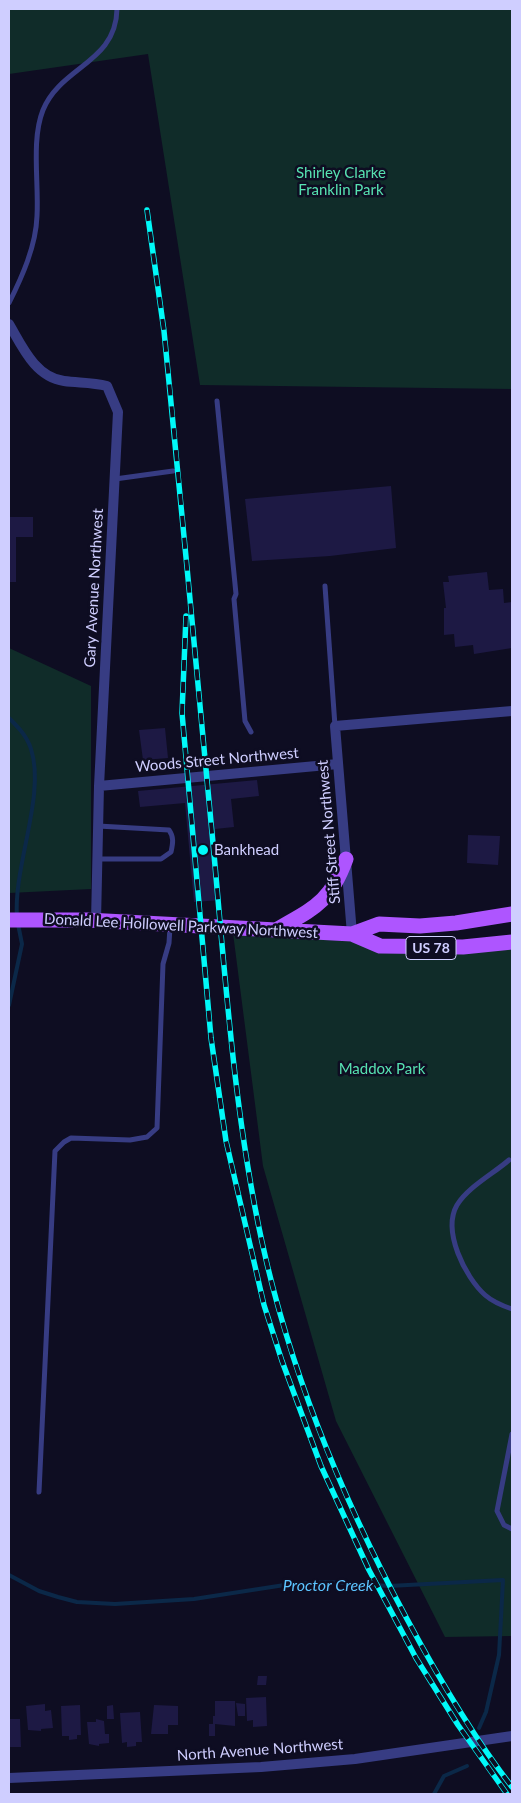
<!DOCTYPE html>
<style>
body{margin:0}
#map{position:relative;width:521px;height:1803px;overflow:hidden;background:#0e0d22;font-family:Lato,sans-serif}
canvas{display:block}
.frame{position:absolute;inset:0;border:10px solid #cfceff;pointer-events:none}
</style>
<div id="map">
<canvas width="521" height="1803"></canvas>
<div class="frame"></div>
</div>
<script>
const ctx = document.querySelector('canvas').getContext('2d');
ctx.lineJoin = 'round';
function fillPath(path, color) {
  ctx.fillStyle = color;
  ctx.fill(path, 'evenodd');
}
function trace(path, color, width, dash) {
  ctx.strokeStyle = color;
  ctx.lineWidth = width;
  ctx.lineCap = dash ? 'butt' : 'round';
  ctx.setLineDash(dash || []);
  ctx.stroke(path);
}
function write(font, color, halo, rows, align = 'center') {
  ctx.font = font + ' Lato,sans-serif';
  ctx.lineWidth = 5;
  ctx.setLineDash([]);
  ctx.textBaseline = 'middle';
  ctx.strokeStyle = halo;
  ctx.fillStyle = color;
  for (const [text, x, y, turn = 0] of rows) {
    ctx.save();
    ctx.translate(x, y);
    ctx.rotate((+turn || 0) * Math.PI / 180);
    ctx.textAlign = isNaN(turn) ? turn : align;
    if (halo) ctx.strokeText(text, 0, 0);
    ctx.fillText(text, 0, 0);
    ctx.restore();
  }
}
fillPath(new Path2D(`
 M9,9h503v380l-312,-4 -52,-331 -139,20z
 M9,648l82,38v203l-82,4z
 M233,933l279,11v692l-67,1 -109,-216 -73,-255z`), '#102c29');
trace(new Path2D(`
 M9,718c9,9 18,18 22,31 15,46 -18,118 -14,168
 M9,1005l13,-61 -4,-20
 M9,1575l30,16 19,6 19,5 38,2 79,-5 97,-15 38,-2 60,4 114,-6 -4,75 -13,57 -7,16
 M434,1794l10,-18 23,-10`), '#0b2848', 4);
fillPath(new Path2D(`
 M391,486l5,62 -66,8 -78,5 -7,-62z
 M9,517h24v20h-17v45h-7z
 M487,572l2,18 14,-1 1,14 8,-1v46l-38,6 -1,-9 -18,2 -1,-13 -10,1v-27h2l-3,-26h6l-1,-6z
 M165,728l3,30 -25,2 -4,-30z
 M257,780l2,16 -28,3 3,28 -19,2 6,71 -27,2 -9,-99 -45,4 -2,-16z
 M468,835l32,1 -2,29 -31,-2z
 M258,1676h9l-1,9h-9z
 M266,1697l1,29 -14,1v-7l-6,1 -1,-23z
 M215,1701h20v25l-20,-2v12h-6v-12h4v-8h2z
 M236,1703l9,1v12h-7z
 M45,1704v7l6,-1 2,18 -12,1v2l-13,-1 -2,-24z
 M80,1705l1,30h-4v4l-8,1v-4h-7l-1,-30z
 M113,1705l1,14h-7v-13z
 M154,1705l24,1v19h-10v9h-17z
 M140,1712l2,30h-6v4l-9,1v-5l-5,1 -2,-30z
 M9,1719h11l1,28h-12z
 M96,1719l8,2 1,13h4v9l-10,1v2l-10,-2 -2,-22h9z`), '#1d1944');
trace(new Path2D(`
 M9,303c13,-26 27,-57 28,-87 2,-33 -6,-76 6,-106 18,-44 73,-47 74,-101
 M217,401l19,193 -2,5 11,122 6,11
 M115,479l58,-8
 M325,586l10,140
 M98,859h63l10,-7c2,-9 3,-15 -2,-22l-71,-4
 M509,1160c-16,14 -41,27 -52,45 -15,26 8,72 28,90 8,7 18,11 27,14
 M512,1434l-15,77 7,14 8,4
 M39,1492l16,-341 9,-9 7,-4 59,2 17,-3 10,-9 6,-164 6,-21 1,-16`), '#373c83', 5);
trace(new Path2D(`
 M9,324c13,22 26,53 55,57 15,2 28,1 43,5l11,26 -19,374 -3,135
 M99,786l239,-22
 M352,934l-17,-208 177,-15
 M9,1778l252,-11 94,-8 157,-23`), '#373c83', 10);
trace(new Path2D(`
 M9,920h78l265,14 28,12 83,1 49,-5
 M276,930c38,-22 54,-27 70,-71
 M352,934l27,-10 41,2 36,-3 56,-9`), '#ae55ff', 15);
const rail = new Path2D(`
 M147,210l17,121c17,167 32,335 48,502 13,137 21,275 50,409 29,133 81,258 145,377 31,58 65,116 105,168
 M186,616l-4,97 29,325 15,103 38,164 18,56 39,105 48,104 47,88 42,67 49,69`);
trace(rail, '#00f9f9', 5.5);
trace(rail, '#0e0d22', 4, [11]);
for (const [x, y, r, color] of [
 [203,850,6,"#00f9f9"]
]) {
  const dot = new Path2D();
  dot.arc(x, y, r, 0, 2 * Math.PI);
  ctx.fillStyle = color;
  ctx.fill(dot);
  trace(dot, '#0e0d22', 2);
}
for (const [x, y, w] of [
 [431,948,50]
]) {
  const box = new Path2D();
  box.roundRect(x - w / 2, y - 11.5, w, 23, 4);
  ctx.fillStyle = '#0e0d22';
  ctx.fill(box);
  trace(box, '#cfceff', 1);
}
write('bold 14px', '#cfceff', null, [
 ["US 78",431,948]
]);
write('15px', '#57e2b1', '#0e0d22', [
 ["Shirley Clarke",341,173],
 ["Franklin Park",341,190],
 ["Maddox Park",382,1069]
]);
write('15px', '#cfceff', '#0e0d22', [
 ["Gary Avenue Northwest",94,588,-87],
 ["Woods Street Northwest",217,760,-5],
 ["Stiff Street Northwest",329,832,-95],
 ["Donald Lee Hollowell Parkway Northwest",181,926,3],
 ["North Avenue Northwest",260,1750,-4]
]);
write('15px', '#cfceff', '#0e0d22', [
 ["Bankhead",214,850]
], 'left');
write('italic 16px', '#5cc4ff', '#0e0d22', [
 ["Proctor Creek",328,1586]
]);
</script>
